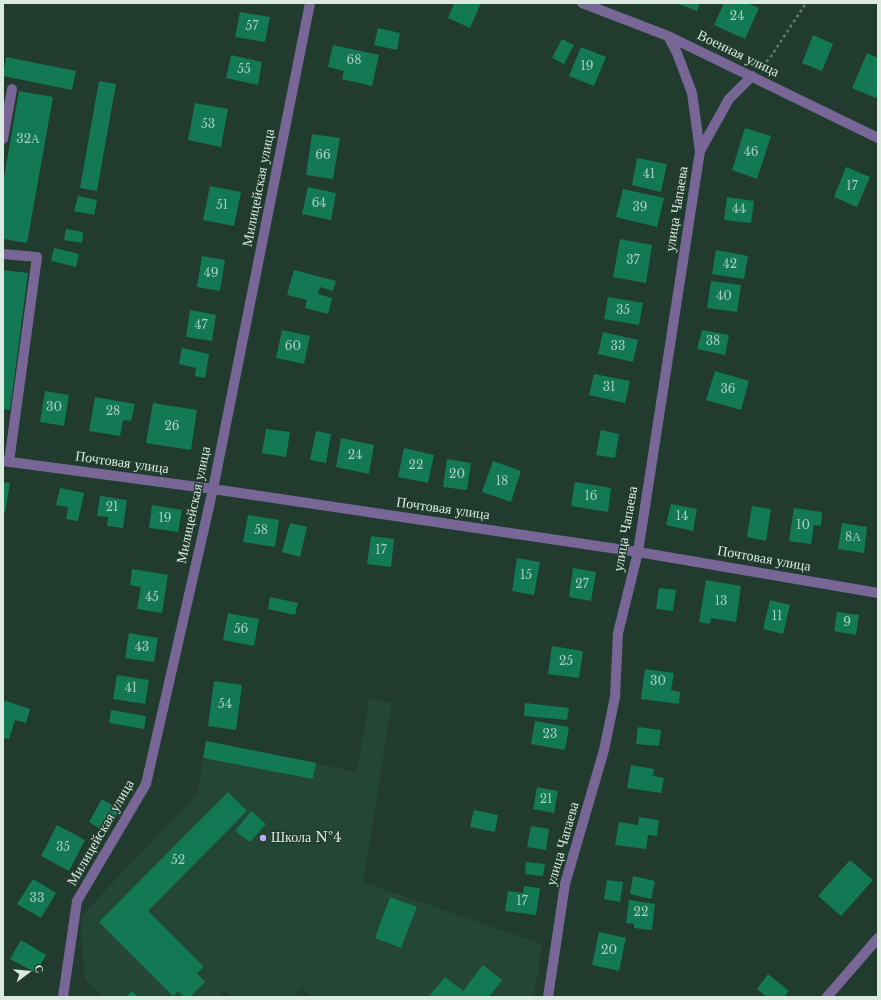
<!DOCTYPE html>
<meta charset="utf-8">
<style>
body{margin:0}
#map{position:relative;width:881px;height:1000px;overflow:hidden;background:#213c2f;font-family:"Libre Baskerville",serif}
canvas{display:block}
.frame{position:absolute;inset:0;border:4px solid #daeae1;pointer-events:none}
.north{position:absolute;left:8px;top:952px;width:40px;height:40px;-webkit-text-stroke:3px #213c2f;paint-order:stroke;rotate:74deg;font-size:11px;font-weight:700;line-height:16px;text-align:center;color:#daeae1}
.north::after{content:'';display:block;margin:auto;width:14px;height:18px;background:#daeae1;clip-path:polygon(50% 0,100% 100%,50% 72%,0 100%)}
</style>
<div id="map">
<canvas width="881" height="1000"></canvas>
<div class="frame"></div>
<div class="north">С</div>
</div>
<script>
const ctx = document.querySelector('canvas').getContext('2d');
ctx.lineJoin = 'round';
function fillPath(path, color) {
  ctx.fillStyle = color;
  ctx.fill(path, 'evenodd');
}
function trace(path, color, width, dash) {
  ctx.strokeStyle = color;
  ctx.lineWidth = width;
  ctx.lineCap = dash ? 'butt' : 'round';
  ctx.setLineDash(dash || []);
  ctx.stroke(path);
}
function write(font, color, halo, rows, align = 'center') {
  ctx.font = font + ' "Libre Baskerville",serif';
  ctx.lineWidth = 3;
  ctx.setLineDash([]);
  ctx.textBaseline = 'middle';
  ctx.strokeStyle = halo;
  ctx.fillStyle = color;
  for (const [text, x, y, turn = 0] of rows) {
    ctx.save();
    ctx.translate(x, y);
    ctx.rotate((+turn || 0) * Math.PI / 180);
    ctx.textAlign = isNaN(turn) ? turn : align;
    if (halo) ctx.strokeText(text, 0, 0);
    ctx.fillText(text, 0, 0);
    ctx.restore();
  }
}
fillPath(new Path2D(`
 M369,698l23,5 -29,179 179,62 -8,53h-221l-12,-9 -8,9h-60l-8,-7 -6,7h-117l-17,-18 -4,-49 2,-16 114,-120 9,-53 151,31z`), '#234636');
fillPath(new Path2D(`
 M454,3h27l-11,25 -22,-10z
 M676,3h24l-3,8z
 M724,3h23l12,5 -14,31 -31,-14z
 M240,12l30,5 -5,25 -30,-5z
 M378,28l22,5 -3,17 -23,-5z
 M813,35l20,9 -11,27 -20,-8z
 M562,39l12,6 -10,19 -12,-6z
 M333,45l46,10 -7,31 -30,-7 2,-8 -16,-4z
 M581,47l25,10 -12,29 -25,-10z
 M867,53l11,5v35l-2,5 -24,-10z
 M231,55l31,7 -4,23 -32,-7z
 M6,57l70,14 -4,19 -69,-14z
 M99,81l17,3 -19,107 -17,-3z
 M19,91l34,6 -26,146 -24,-4v-56z
 M195,103l33,6 -7,38 -33,-7z
 M745,128l26,8 -14,43 -25,-9z
 M312,134l28,4 -7,41 -27,-4z
 M637,158l30,6 -6,28 -29,-7z
 M846,167l24,10 -13,30 -23,-10z
 M210,186l31,6 -7,34 -31,-6z
 M308,187l28,6 -5,27 -29,-6z
 M623,189l41,9 -7,29 -41,-10z
 M78,196l19,4 -3,15 -20,-4z
 M727,197l27,4 -3,22 -27,-3z
 M66,229l17,3 -1,11 -18,-3z
 M620,239l32,6 -6,38 -33,-6z
 M54,248l25,6 -3,13 -25,-6z
 M716,250l32,6 -4,23 -32,-5z
 M202,256l23,4 -5,31 -23,-4z
 M3,270l25,3 -18,137 -7,-1z
 M294,270l42,11 -3,10 -13,-4 -2,7 14,4 -4,16 -23,-6 2,-8 -20,-5z
 M711,281l30,4 -4,27 -30,-4z
 M608,297l35,6 -4,22 -35,-6z
 M190,310l26,5 -4,26 -26,-4z
 M282,330l28,6 -6,28 -28,-6z
 M702,330l27,5 -4,20 -28,-6z
 M603,332l35,8 -5,22 -35,-8z
 M182,348l27,6 -4,24 -10,-2 1,-8 -17,-4z
 M715,371l34,10 -8,29 -35,-10z
 M594,374l36,7 -5,22 -36,-8z
 M45,391l24,4 -5,31 -24,-4z
 M95,397l40,7 -4,17 -8,-1 -3,16 -31,-5z
 M153,403l44,7 -6,40 -45,-7z
 M266,429l24,3 -4,25 -24,-4z
 M601,430l18,4 -4,24 -19,-3z
 M316,431l15,3 -5,29 -16,-3z
 M341,438l33,7 -5,29 -33,-7z
 M404,448l30,7 -6,28 -30,-6z
 M447,459l24,4 -4,27 -24,-3z
 M493,461l28,10 -10,31 -29,-10z
 M3,482l7,1 -5,29h-2z
 M575,482l36,6 -3,24 -37,-6z
 M60,488l24,5 -6,28 -12,-2 2,-12 -12,-2z
 M100,496l27,4 -4,28 -16,-2 1,-9 -11,-1z
 M671,504l26,5 -4,22 -27,-6z
 M152,505l30,5 -4,22 -29,-4z
 M752,506l19,3 -5,32 -19,-4z
 M794,508l28,4 -1,14 -7,-1 -3,19 -22,-3z
 M248,515l31,5 -4,27 -32,-5z
 M290,523l17,4 -7,30 -18,-5z
 M842,523l25,4 -3,26 -26,-4z
 M371,536l23,3 -3,28 -24,-3z
 M517,558l23,4 -6,33 -22,-4z
 M573,568l23,4 -5,29 -22,-4z
 M132,569l36,6 -6,38 -25,-4 4,-22 -11,-2z
 M706,580l35,6 -5,36 -25,-4 -1,6 -11,-2z
 M659,588l17,2 -3,21 -17,-2z
 M270,597l28,6 -3,12 -27,-6z
 M770,600l20,5 -7,29 -20,-5z
 M837,612l22,3 -3,20 -22,-4z
 M228,613l31,6 -5,27 -31,-6z
 M129,633l29,5 -4,24 -29,-4z
 M552,646l31,5 -4,27 -31,-4z
 M645,669l29,4 -3,17 9,2 -1,12 -38,-5z
 M117,675l32,5 -4,24 -32,-5z
 M214,681l28,4 -6,45 -28,-4z
 M3,700l27,9 -4,14 -11,-3 -6,19 -6,-1z
 M525,703l44,5 -2,12 -43,-4z
 M111,710l35,6 -2,13 -35,-6z
 M535,721l34,6 -4,23 -34,-6z
 M638,727l23,3 -2,16 -23,-2z
 M206,741l110,22 -3,16 -110,-21z
 M631,765l23,4 -1,7 11,2 -3,15 -34,-5z
 M537,787l21,4 -4,22 -21,-4z
 M228,792l19,19 -99,100 56,56 -7,6 8,9 -15,15h-6l-6,-6 -5,5 -74,-74z
 M102,799l18,11 -13,23 -18,-11z
 M474,810l24,5 -3,17 -25,-5z
 M251,811l15,13 -16,18 -15,-11z
 M639,817l20,3 -2,16 -9,-1 -2,14 -31,-4 4,-23 19,3z
 M57,825l28,15 -16,31 -28,-15z
 M531,826l18,3 -3,21 -19,-3z
 M850,860l23,20 -32,36 -23,-20z
 M526,862l19,2 -2,12 -18,-2z
 M633,876l22,5 -4,18 -21,-5z
 M33,879l23,14 -15,25 -24,-14z
 M607,880l16,2 -3,20 -16,-3z
 M524,886l16,2 -4,27 -31,-4 3,-20 15,2z
 M390,897l27,10 -16,41 -26,-10z
 M629,900l26,4 -3,26 -18,-2v-4l-8,-1z
 M599,932l27,6 -7,33 -27,-6z
 M21,940l25,15 -10,18 -26,-14z
 M483,965l19,15 -13,17h-56l-3,-2 15,-18 18,14z
 M768,974l21,17 -5,6h-17l-10,-8z
 M132,991l6,6h-13z`), '#137854');
trace(new Path2D(`
 M762,66l8,-8 36,-55`), '#627a6e', 2.5, [3, 3]);
trace(new Path2D(`
 M582,3l86,33 210,102
 M668,36l9,17 15,40 8,58
 M3,139l9,-50
 M3,254l34,3 -28,205
 M3,461l210,28 425,63 240,41
 M63,997l14,-96 69,-117 67,-295 97,-486
 M548,997l17,-113 39,-134 11,-53 3,-64 20,-81 62,-401 29,-52 23,-23
 M827,997l51,-59`), '#786796', 10);
for (const [x, y, r, color] of [
 [263,838,4,"#c2a8f3"]
]) {
  const dot = new Path2D();
  dot.arc(x, y, r, 0, 2 * Math.PI);
  ctx.fillStyle = color;
  ctx.fill(dot);
  trace(dot, '#213c2f', 1.5);
}
write('12px', '#a8cebe', null, [
 ["24",737,17],
 ["57",252,27],
 ["68",354,61],
 ["19",587,67],
 ["55",244,70],
 ["53",208,125],
 ["32А",28,140],
 ["46",751,153],
 ["66",323,156],
 ["41",649,175],
 ["17",852,187],
 ["64",319,204],
 ["51",222,206],
 ["39",640,208],
 ["44",739,210],
 ["37",633,261],
 ["42",730,265],
 ["49",211,274],
 ["40",724,297],
 ["35",623,311],
 ["47",201,326],
 ["38",713,342],
 ["60",293,347],
 ["33",618,347],
 ["31",609,388],
 ["36",728,390],
 ["30",54,408],
 ["28",113,412],
 ["26",172,427],
 ["24",355,456],
 ["22",416,466],
 ["20",457,475],
 ["18",502,482],
 ["16",591,497],
 ["21",112,508],
 ["14",682,517],
 ["19",165,519],
 ["10",803,526],
 ["58",261,531],
 ["8А",853,538],
 ["17",381,551],
 ["15",526,576],
 ["27",582,585],
 ["45",152,598],
 ["13",721,602],
 ["11",777,617],
 ["9",847,623],
 ["56",241,630],
 ["43",142,648],
 ["25",566,662],
 ["30",658,682],
 ["41",131,689],
 ["54",225,705],
 ["23",550,735],
 ["21",546,800],
 ["35",63,848],
 ["52",178,861],
 ["33",37,899],
 ["17",522,902],
 ["22",641,913],
 ["20",609,951]
]);
write('14px', '#daeae1', '#213c2f', [
 ["Военная улица",738,54,26],
 ["Милицейская улица",259,188,-79],
 ["улица Чапаева",677,209,-81],
 ["Почтовая улица",122,463,8],
 ["Милицейская улица",194,505,-78],
 ["Почтовая улица",443,509,8],
 ["улица Чапаева",626,529,-80],
 ["Почтовая улица",764,559,10],
 ["Милицейская улица",101,833,-60],
 ["улица Чапаева",563,844,-74]
]);
write('14px', '#daeae1', '#213c2f', [
 ["Школа №4",271,838]
], 'left');
</script>
